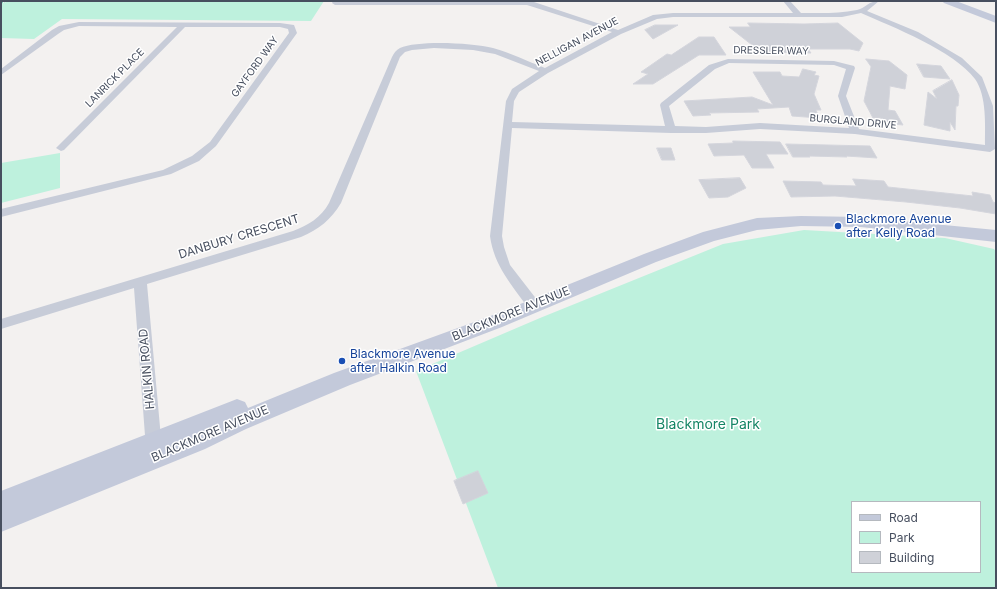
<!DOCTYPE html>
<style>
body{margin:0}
#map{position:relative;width:997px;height:589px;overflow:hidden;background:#f3f1f0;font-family:Inter,sans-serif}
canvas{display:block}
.frame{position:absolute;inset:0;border:2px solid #474f5f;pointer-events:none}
.legend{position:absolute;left:851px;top:501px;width:130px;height:72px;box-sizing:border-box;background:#fff;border:1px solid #b5b9bf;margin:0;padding:5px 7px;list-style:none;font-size:12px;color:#474f5f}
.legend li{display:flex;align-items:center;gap:8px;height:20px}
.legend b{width:20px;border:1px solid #b5b9bf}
</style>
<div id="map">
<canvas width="997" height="589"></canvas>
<div class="frame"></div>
<ul class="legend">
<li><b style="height:5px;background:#c3c9da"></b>Road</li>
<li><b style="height:11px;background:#bef1dd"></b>Park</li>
<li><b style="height:11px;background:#cfd1d8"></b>Building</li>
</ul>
</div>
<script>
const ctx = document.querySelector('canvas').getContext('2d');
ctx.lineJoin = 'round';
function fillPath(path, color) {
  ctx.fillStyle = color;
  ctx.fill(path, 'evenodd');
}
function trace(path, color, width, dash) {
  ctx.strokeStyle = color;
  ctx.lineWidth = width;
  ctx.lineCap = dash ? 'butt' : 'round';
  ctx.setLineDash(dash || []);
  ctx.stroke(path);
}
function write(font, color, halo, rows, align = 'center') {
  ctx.font = font + ' Inter,sans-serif';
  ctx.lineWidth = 3;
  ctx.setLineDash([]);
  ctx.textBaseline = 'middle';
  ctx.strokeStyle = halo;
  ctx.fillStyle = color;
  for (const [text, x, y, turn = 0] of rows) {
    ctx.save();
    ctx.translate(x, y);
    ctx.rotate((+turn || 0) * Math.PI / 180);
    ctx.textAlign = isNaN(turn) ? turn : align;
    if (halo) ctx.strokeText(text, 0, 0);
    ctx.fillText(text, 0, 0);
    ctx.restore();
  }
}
fillPath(new Path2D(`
 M9,1h315l-13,20 -249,-2 -28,20 -33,-1v-34z
 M60,153v35l-59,15v-40z
 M804,230l141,8 49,11 2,3v336h-498l-82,-217 124,-53 183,-74zM852,502h128v70h-128z`), '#bef1dd');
const building = new Path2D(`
 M748,23l56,1 34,-1 25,20 -4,8 -9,-2h-42l3,4 -50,-1 -32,-25h21z
 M655,25h23l-25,14 -8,-9z
 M699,37h15l12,18h-27l-46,29h-20l15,-10 -7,-2 26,-18 4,1z
 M866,59l23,2 18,14 -2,14 -15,-3 -2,24 7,1 8,14 -20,-2 -2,-5h-8l-9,-17 7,-34z
 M917,64l24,2 9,13 -26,-2z
 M803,69l13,3 -2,3 5,1 -5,18 7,16h-5l3,8 -27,-2 -3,-9 -32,2 2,3 -50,1 2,2 -18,1 -9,-15 68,-4 21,8 -20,-33h27l2,4 17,1z
 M952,80l7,15 -1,11h-2l-1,24 -5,-8v9l-26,-6 4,-33 9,7 -4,-8z
 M733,141l47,1 8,12h-22l8,14h-22l-8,-13 -30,1 -6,-12 25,-1z
 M786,144l84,2 7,12 -31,-2 1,1 -38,-1 1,1h-17z
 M657,148h14l4,12h-13z
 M740,178l6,10 -18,9 -19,1 -10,-18z
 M853,179l31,2 4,6 85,9 -1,-4 18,3 3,7 3,1v11l-36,-6 -54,-6 -71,-6 -44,1 -8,-16 38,1 2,3 33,1z
 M478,471l10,22 -25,11 -9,-23z`);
fillPath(building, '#cfd1d8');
trace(building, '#d4d5dc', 1);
trace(new Path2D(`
 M1,3l5,-2`), '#75d1b8', 1.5, [2, 1]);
fillPath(new Path2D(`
 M333,1h198l87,29 35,-15 20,-2h120l-10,-12h7l11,12c19,0 37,1 56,-3 9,-2 11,-9 22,-9l-12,10 51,21 44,26 20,19 11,29 2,43 -5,3 -135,-18 -95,-5 -54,4h-35l-159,-5 -10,108 2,11 6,18 31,40 -2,4 -5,1 -5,-1c-17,-24 -35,-43 -39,-73l16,-135 6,-12 27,-18 -44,-17 -22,-4 -39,-2 -22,2 -7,2 -5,5 -59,146c-10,17 -22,26 -40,34l-154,47 15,165 -2,5 -6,3 -6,-3 -2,-5 -12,-161 -133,41v-10l292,-88c15,-6 28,-13 36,-28l63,-146c2,-4 4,-7 8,-9 18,-8 73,-5 93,0 18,5 34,13 52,20l67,-36 -85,-27h-192l-3,-2zM861,13c32,14 93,38 114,66 12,17 10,47 10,66l-126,-16 -13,-33 9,-28 -1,-2 -20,-5 -106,-2 -19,6 -48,38 -1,2 5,21 -153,-4 2,-21 5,-9 29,-19 73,-39 36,-15 16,-2h169zM729,63l105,2 12,4 -8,27 11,32 -89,-5 -54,4 -31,-1 -6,-20 46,-37z
 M79,22l201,1 14,2 3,8 -81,113 -17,15 -28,13 -170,43v-8l162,-39 29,-14 18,-14 79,-109 -1,-4 -8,-2h-95l-121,123 -3,1 -5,-3 121,-121 -98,-1 -15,4 -6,4 -57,41v-6l51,-39 7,-4z`), '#c7ccd8');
fillPath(new Path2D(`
 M942,1h14l40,15v7l-52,-20z
 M801,216l60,1 135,13v12l-135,-15 -60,-1 -44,4 -43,11 -58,21 -154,65 -152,58 -104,44 -41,20 -204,83v-41l236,-92 8,3 3,6 86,-35 154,-56 156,-63 59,-22 54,-14z`), '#c3c9da');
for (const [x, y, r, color] of [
 [838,226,4,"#1a4fb4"],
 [342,361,4,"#1a4fb4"]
]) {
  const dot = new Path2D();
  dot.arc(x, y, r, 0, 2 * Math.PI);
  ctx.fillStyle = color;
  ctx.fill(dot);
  trace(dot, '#fff', 1.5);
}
write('10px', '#474f5f', '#fff', [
 ["NELLIGAN AVENUE",577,42,-28],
 ["DRESSLER WAY",771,51,1],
 ["GAYFORD WAY",255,67,-54],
 ["LANRICK PLACE",115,78,-45],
 ["BURGLAND DRIVE",853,122,5]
]);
write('12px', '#164399', '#fff', [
 ["Blackmore Avenue",846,219],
 ["after Kelly Road",846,233],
 ["Blackmore Avenue",350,354],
 ["after Halkin Road",350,368]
], 'left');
write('12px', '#474f5f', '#fff', [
 ["DANBURY CRESCENT",239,237,-17],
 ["BLACKMORE AVENUE",511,314,-22],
 ["HALKIN ROAD",147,369,-95],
 ["BLACKMORE AVENUE",210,434,-23]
]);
write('14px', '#148565', '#fff', [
 ["Blackmore Park",708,425]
]);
</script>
